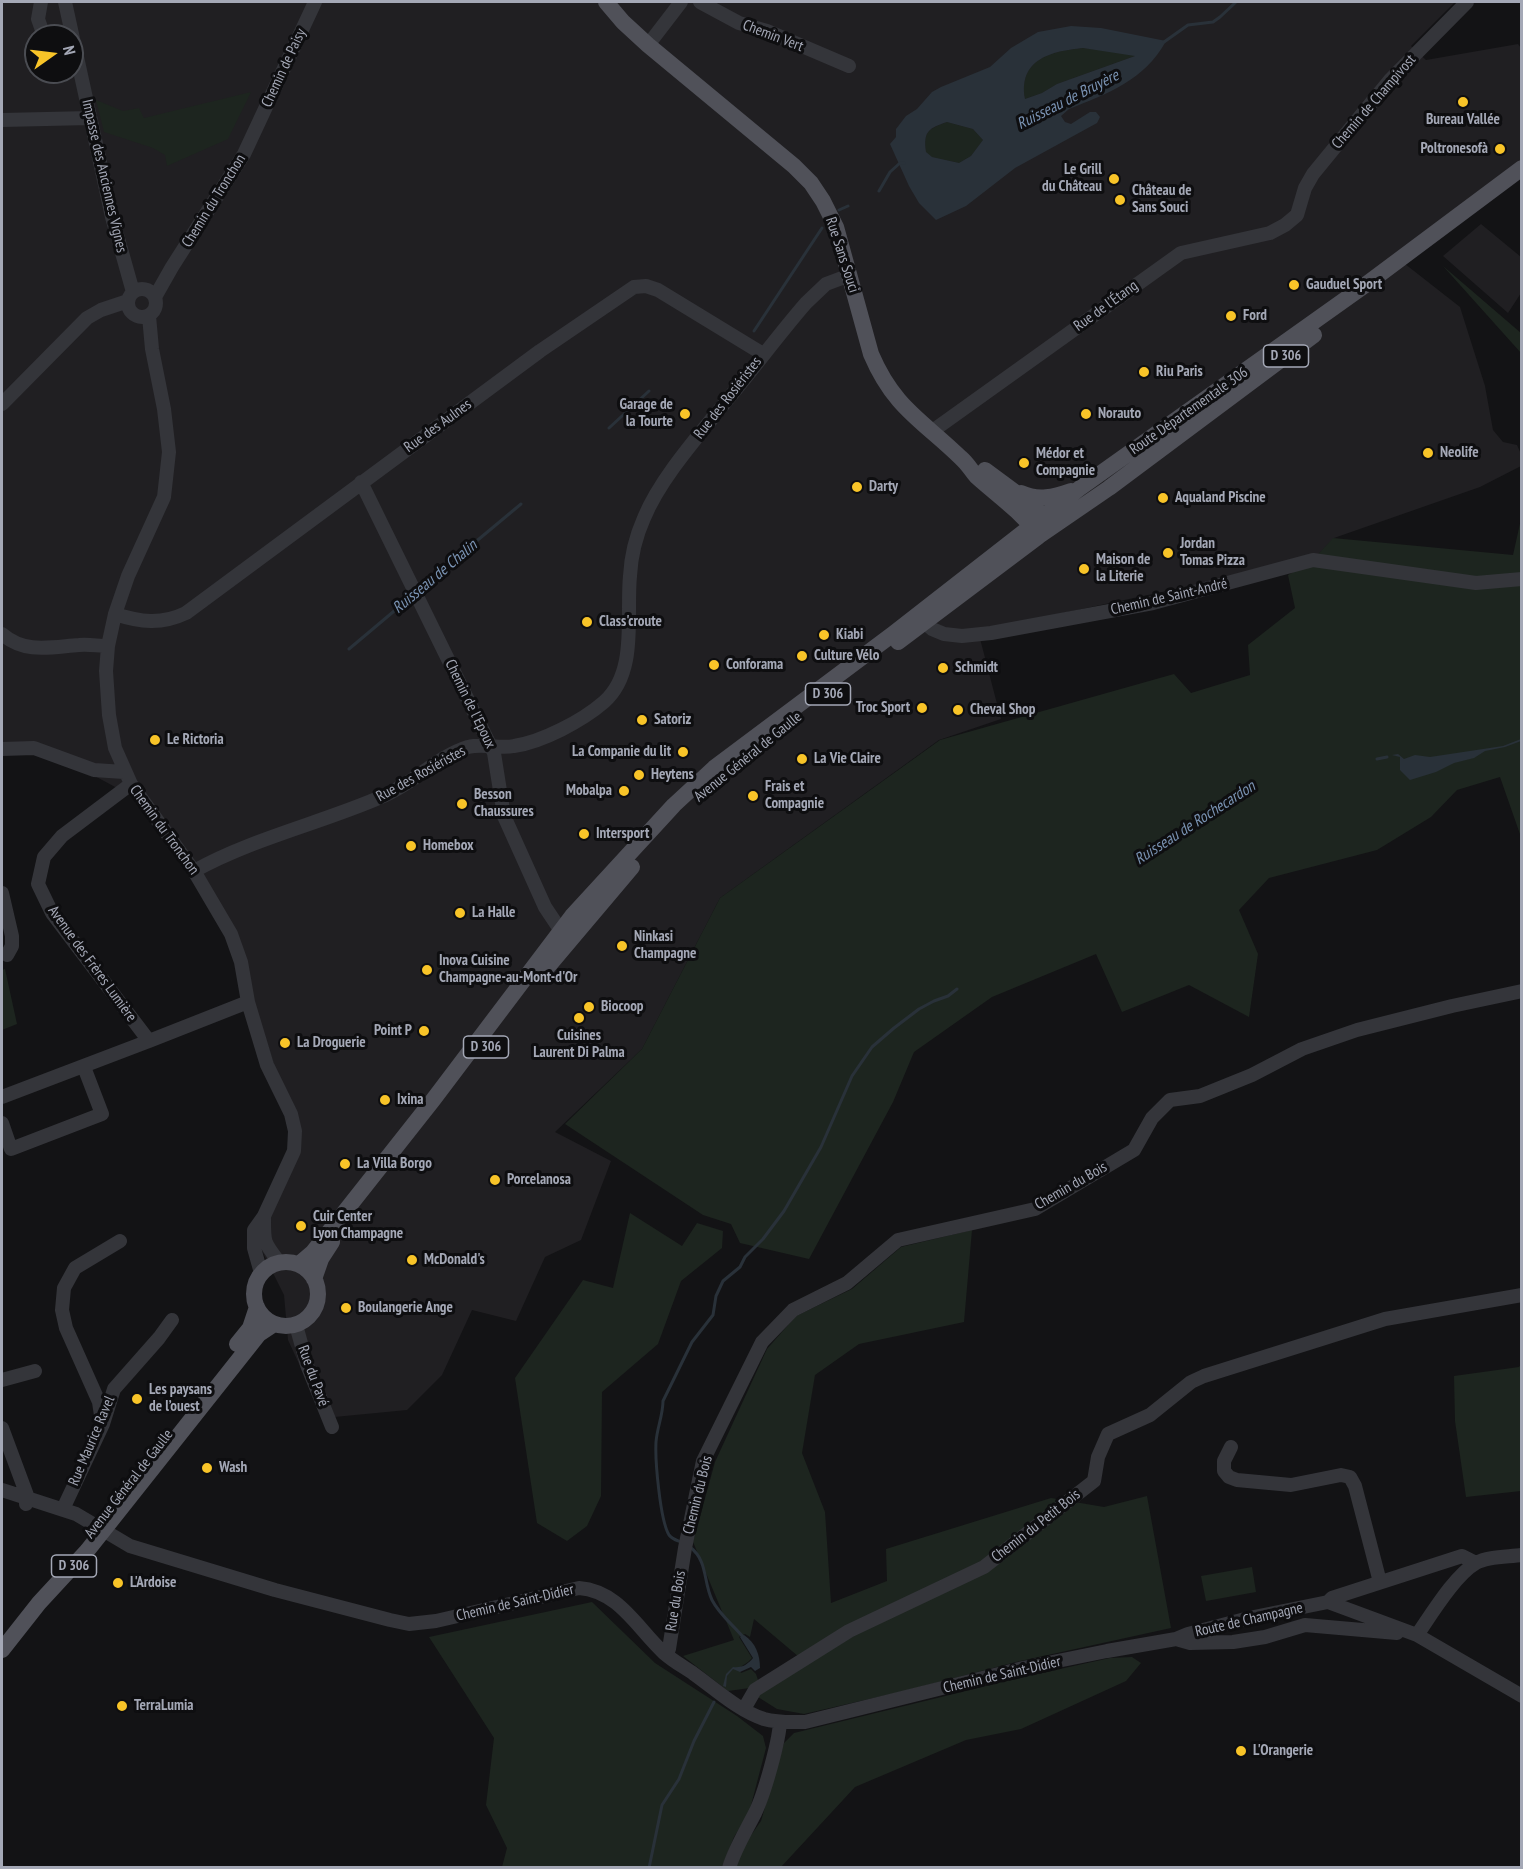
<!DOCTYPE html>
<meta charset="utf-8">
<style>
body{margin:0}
#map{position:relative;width:1523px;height:1869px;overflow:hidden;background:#131315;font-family:"PT Sans Narrow",sans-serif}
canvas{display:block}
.frame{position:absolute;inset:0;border:3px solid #a4a8b6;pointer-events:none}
.north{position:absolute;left:24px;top:24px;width:60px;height:60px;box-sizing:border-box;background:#0e0e10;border:2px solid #4a4c52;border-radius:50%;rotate:76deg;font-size:16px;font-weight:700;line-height:24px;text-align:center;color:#a4a8b6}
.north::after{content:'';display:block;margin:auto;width:21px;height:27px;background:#f8c428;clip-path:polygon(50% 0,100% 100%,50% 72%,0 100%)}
</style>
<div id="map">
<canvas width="1523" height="1869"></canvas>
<div class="frame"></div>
<div class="north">N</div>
</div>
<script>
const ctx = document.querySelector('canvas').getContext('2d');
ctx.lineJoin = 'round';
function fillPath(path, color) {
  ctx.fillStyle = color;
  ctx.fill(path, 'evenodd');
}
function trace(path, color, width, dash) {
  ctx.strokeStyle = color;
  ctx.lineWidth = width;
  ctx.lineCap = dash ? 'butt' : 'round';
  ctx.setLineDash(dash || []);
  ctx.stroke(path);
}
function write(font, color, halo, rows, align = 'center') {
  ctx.font = font + ' "PT Sans Narrow",sans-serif';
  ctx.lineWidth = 6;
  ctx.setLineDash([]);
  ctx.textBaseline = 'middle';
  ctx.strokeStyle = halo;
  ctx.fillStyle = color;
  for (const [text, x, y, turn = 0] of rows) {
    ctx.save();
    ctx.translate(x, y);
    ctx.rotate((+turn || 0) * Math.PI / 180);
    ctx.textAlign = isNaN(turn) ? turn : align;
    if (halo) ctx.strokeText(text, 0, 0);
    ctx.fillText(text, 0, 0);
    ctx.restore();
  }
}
fillPath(new Path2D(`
 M2,2h1453l-44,44 15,14 92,-16 3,4v120l-121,92 60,47 25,79 8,44 10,12 14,3 4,9v12l-41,21 -146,51 -21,22 -335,71 23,88 -62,21 -219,158 -78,151 -87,83 56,29 -30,79 -36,17 -29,64 -44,-11 -30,65 -35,35 -83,8 -36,-78 -4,-45 -26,-52 37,-112 -64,-201 -88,-128 -104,-56 -37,-1zM36,36h36v36h-36z
 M1481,224l40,33v36l-13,20 -65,-57z`), '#201f22');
fillPath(new Path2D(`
 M1083,48l52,6v2l-78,28 -15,9 -17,6c-7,-40 27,-48 58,-51z
 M251,92l-23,47 -61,27 -2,-11 -12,-7 -49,-16 -8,-32 27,11 16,-3 5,10z
 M947,122l26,7 10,11 -12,16 -12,7 -28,-6 -5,-5c-3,-21 3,-23 21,-30z
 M1443,266l78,67v20z
 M1521,519v318l-21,-60 -43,13 -26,27 -54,33 -108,28 -30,32 19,44 -9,63 -60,-32 -67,27 -26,-58 -104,43 -78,55 -21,50 -84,157 -69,-16 -9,-19 -28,-9 -138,-91 77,-75 78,-151 220,-158 234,-66 17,19 59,-18 -2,-30 47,-37 -7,-33 25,-15 20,-22 180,17z
 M5,969l12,55 -15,6v-60z
 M630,1213l52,33 15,-23 26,8 -1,17 -41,33 -23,63 -56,48 -1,104 -14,30 -20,15 -30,-18 -22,-145 68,-98 30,8z
 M972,1230l-8,92 -105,22 -44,31 -13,78 23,59 6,91 56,-22 -1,-32 165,-51 53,9 43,-11 24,132 -155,34 -112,29 -100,23 -27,-5 -19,-12 5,-8 36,-32 -45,-38 -4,18 -5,-3 -6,3 13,21 -4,4 -9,6 2,5 10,-4 5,5 3,9 -9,5 -22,3 -45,-35 51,-16 -41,-98 22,-80 52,-113 29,-33 56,-27 49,-42z
 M1521,1364v127l-55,6 -11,-76 -1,-45 65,-9z
 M1252,1567l4,25 -50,9 -5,-25z
 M592,1602l63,61 82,53 26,20 3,12 -17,65 -15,24 -12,30h-220l5,-19 -21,-43 8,-67 -65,-101z
 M1132,1657l9,6 -15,18 -105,48 -55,11 -111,47 -74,80 -45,1 6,-20 19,-27 23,-78 10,-10 225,-55 91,-20z`), '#1d251f');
fillPath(new Path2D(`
 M1071,26l30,2 65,13c-21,39 -59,53 -97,68l-8,7 4,6 6,2 19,-12h6l4,5 -3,6 -82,45 -49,38 -30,14 -17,-17 -10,-17 -19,-42 6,-7v-8l10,-13 11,-7 15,-17 9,-5 49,-20 21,-19 27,-16zM1083,48l52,8 -78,28 -15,9 -17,6c-7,-40 27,-48 58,-51zM947,122l26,7 10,11 -12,16 -12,7 -27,-6 -6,-5c-3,-21 3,-24 21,-30z
 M1521,739v2l-16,6 -20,4 -11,7 -20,5 -18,9 -26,8 -10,-10v-13l-8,-2 6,-1 6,5 11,-4 15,2 73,-11z
 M744,1635c12,8 16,20 16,33l-5,3 -4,-4 -11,5 -7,-3 -6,7 -1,11 -3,-1 3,-12 7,-7c9,1 14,-2 20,-9l-13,-21z`), '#293139');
trace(new Path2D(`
 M1164,42l24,-17 25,-3 7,-5 16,-15
 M879,191l11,-19 10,-9h4
 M839,210l9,-4
 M754,331l68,-103
 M609,428l40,-37
 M419,589l102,-85
 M349,649l63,-53
 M1377,759l10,-2
 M681,1542c-5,-2 -9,-3 -12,-7 -9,-15 -14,-75 -13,-93 1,-14 7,-27 7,-41l29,-59 21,-27 3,-19 7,-15 17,-14 5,-10 18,-18 21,-28 37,-64 31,-71 20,-29 22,-19 25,-19 15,-8 14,-5 9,-7
 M690,1547c18,14 13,34 22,53 7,14 21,25 31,37
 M649,1868l13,-63 17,-26 15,-38 20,-39`), '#293139', 3);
trace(new Path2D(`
 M41,2l-3,17 6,17
 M65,2l47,215 21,75
 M700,2l39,21 28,8 82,35
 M648,45l33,-43
 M2,120l88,-2
 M128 303a14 14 0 1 1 28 0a14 14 0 1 1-28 0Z
 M155,297l17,-30 72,-113 71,-152
 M149,316l3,33 12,60 5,43 -5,45 -36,79 -13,38 -7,32 -2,25 3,44 6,33 16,36 63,87 37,63 10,28 7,40 19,63 24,49 4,17 -1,20 -30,65 -10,14v18l7,25
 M2,404l85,-86 14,-8 27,-9
 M931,432l250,-179 89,-20 15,-8 12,-10 8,-27 8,-14 77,-94 77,-78
 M361,482l133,271 10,63 41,91 20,30
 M115,614c25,8 46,11 71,-1l354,-262 94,-64 12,-1 12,4 105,64
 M925,623l7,6 12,5 18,2 29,-3 162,-30 160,-43 163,23 46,-4
 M2,634c23,20 49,13 77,11 10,-1 19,1 29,1
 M2,749l32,-1 60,22 30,2
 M131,784l-69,52 -18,21 -6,27 14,29 97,128 99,-39
 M194,871c57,-32 127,-48 187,-74 31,-12 55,-40 87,-50 16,-4 31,2 46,-1 28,-4 68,-25 90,-44 34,-30 22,-86 26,-126 1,-20 6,-40 14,-58 17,-41 56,-84 84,-119 27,-32 51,-65 78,-96l20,-19 24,-9
 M2,893l10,43v10l-5,9
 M2,1097l147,-56
 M2,1123l9,26 91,-35 -18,-47
 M264,1216c0,27 -1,25 15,46
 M296,1325l11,40 25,62
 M2,1380l33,-9
 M102,1422l-3,-20 -33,-74 -4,-18 2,-22 11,-20 45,-27
 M2,1428l26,70 -2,6
 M1231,1447l-7,14v10l5,6 8,3 54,5 50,-10 9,2 5,9 25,96
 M2,1490l74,24 54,32 145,44 115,30 19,4 27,-3 143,-33c40,3 58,40 85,65 9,8 20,14 30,21 21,15 45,37 70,45 14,4 27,3 41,3l218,-54 84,-17 69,-12 12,-5 61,-16 79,-16 89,33 105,61
 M63,1509l40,-85 11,-35 45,-51 13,-18
 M1328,1602l4,-4 130,-42 14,7
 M1417,1635c14,-20 38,-60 59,-72 12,-7 32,-6 46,-8
 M1176,1639l14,4 43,-1 32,-5 40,-12 92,8
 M666,1654l3,-5 16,-101 18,-87 59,-119 31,-32 54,-27 51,-43 137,-31 99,-59 18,-32 18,-18 30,-4 52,-21 50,-26 55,-19 95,-24 70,-15
 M744,1709l11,-19 94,-59 135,-64 110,-86 4,-24 10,-23 42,-19 41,-33 13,-6 181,-57 137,-24
 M729,1868c6,-20 17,-37 26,-55 9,-18 24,-71 25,-91`), '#34353a', 14);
trace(new Path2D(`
 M606,2l17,20 25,23 146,121 17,17 12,18 13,26 35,127c23,54 51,66 90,104 6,5 10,12 15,18 21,19 43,34 61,57
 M985,470l50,37 13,19
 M1021,493c17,8 33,4 50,-2
 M898,642l141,-106 70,-48 205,-153
 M540,976l92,-109
 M254 1294a32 32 0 1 1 64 0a32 32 0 1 1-64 0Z
 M299,1264l14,-12 120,-152 139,-184 102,-111 40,-37 179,-134 187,-146 284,-202 158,-118
 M314,1279l7,-20 11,-17
 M237,1344l13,-16 7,-21
 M2,1650l37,-47 48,-52 172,-217 15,-10`), '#505159', 16);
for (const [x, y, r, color] of [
 [1463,102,6,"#f8c428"],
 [1500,149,6,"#f8c428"],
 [1114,179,6,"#f8c428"],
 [1120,200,6,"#f8c428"],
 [1294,285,6,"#f8c428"],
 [1231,316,6,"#f8c428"],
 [1144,372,6,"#f8c428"],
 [685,414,6,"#f8c428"],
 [1086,414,6,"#f8c428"],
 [1428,453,6,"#f8c428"],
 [1024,463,6,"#f8c428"],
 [857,487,6,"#f8c428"],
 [1163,498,6,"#f8c428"],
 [1168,553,6,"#f8c428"],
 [1084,569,6,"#f8c428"],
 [587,622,6,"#f8c428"],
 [824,635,6,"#f8c428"],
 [802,656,6,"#f8c428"],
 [714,665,6,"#f8c428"],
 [943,668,6,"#f8c428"],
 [922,708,6,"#f8c428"],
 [958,710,6,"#f8c428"],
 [642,720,6,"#f8c428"],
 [155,740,6,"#f8c428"],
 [683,752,6,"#f8c428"],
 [802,759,6,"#f8c428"],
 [639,775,6,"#f8c428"],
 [624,791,6,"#f8c428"],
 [753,796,6,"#f8c428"],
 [462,804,6,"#f8c428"],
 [584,834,6,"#f8c428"],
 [411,846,6,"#f8c428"],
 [460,913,6,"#f8c428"],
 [622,946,6,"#f8c428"],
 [427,970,6,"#f8c428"],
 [589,1007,6,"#f8c428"],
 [579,1018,6,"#f8c428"],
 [424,1031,6,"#f8c428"],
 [285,1043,6,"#f8c428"],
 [385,1100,6,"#f8c428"],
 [345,1164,6,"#f8c428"],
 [495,1180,6,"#f8c428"],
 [301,1226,6,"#f8c428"],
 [412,1260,6,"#f8c428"],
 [346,1308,6,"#f8c428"],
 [137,1399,6,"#f8c428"],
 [207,1468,6,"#f8c428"],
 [118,1583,6,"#f8c428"],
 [122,1706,6,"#f8c428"],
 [1241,1751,6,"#f8c428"]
]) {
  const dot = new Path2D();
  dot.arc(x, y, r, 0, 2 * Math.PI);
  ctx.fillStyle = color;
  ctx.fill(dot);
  trace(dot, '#0e0e10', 2);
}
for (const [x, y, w] of [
 [1286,356,45],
 [828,694,45],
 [486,1047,45],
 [74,1566,45]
]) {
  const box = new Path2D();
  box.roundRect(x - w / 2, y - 11, w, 22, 4.5);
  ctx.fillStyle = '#0e0e10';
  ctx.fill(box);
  trace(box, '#a4a8b6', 1.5);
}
write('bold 14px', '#a4a8b6', null, [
 ["D 306",1286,356],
 ["D 306",828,694],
 ["D 306",486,1047],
 ["D 306",74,1566]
]);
write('15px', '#a4a8b6', '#0e0e10', [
 ["Chemin Vert",773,36,21],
 ["Chemin de Paisy",284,68,-65],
 ["Chemin de Champivost",1374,102,-49],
 ["Impasse des Anciennes Vignes",104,176,77],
 ["Chemin du Tronchon",214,201,-58],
 ["Rue Sans Souci",842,255,72],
 ["Rue de l'Étang",1106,306,-36],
 ["Rue des Rosiéristes",728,398,-52],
 ["Route Départementale 306",1189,411,-35],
 ["Rue des Aulnes",438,426,-36],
 ["Chemin de Saint-André",1169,597,-13],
 ["Chemin de l'Epoux",470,704,64],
 ["Avenue Général de Gaulle",748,757,-39],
 ["Rue des Rosiéristes",421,774,-29],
 ["Chemin du Tronchon",164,830,54],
 ["Avenue des Frères Lumière",92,964,54],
 ["Chemin du Bois",1071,1186,-30],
 ["Rue du Pavé",313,1376,70],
 ["Rue Maurice Ravel",92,1441,-67],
 ["Avenue Général de Gaulle",129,1484,-52],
 ["Chemin du Bois",698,1495,-76],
 ["Chemin du Petit Bois",1036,1526,-38],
 ["Rue du Bois",676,1601,-81],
 ["Chemin de Saint-Didier",515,1603,-13],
 ["Route de Champagne",1249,1620,-13],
 ["Chemin de Saint-Didier",1002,1675,-13]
]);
write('bold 15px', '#a4a8b6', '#0e0e10', [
 ["Bureau Vallée",1463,120,"center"],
 ["Poltronesofà",1488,149,"right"],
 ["Le Grill",1102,170,"right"],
 ["du Château",1102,187,"right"],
 ["Château de",1132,191],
 ["Sans Souci",1132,208],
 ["Gauduel Sport",1306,285],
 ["Ford",1243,316],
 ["Riu Paris",1156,372],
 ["Garage de",673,405,"right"],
 ["la Tourte",673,422,"right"],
 ["Norauto",1098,414],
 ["Neolife",1440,453],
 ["Médor et",1036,454],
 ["Compagnie",1036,471],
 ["Darty",869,487],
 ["Aqualand Piscine",1175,498],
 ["Jordan",1180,544],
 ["Tomas Pizza",1180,561],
 ["Maison de",1096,560],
 ["la Literie",1096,577],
 ["Class'croute",599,622],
 ["Kiabi",836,635],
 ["Culture Vélo",814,656],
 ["Conforama",726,665],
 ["Schmidt",955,668],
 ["Troc Sport",910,708,"right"],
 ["Cheval Shop",970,710],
 ["Satoriz",654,720],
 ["Le Rictoria",167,740],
 ["La Companie du lit",671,752,"right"],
 ["La Vie Claire",814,759],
 ["Heytens",651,775],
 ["Frais et",765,787],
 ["Compagnie",765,804],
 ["Mobalpa",612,791,"right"],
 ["Besson",474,795],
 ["Chaussures",474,812],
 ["Intersport",596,834],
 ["Homebox",423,846],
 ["La Halle",472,913],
 ["Ninkasi",634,937],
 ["Champagne",634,954],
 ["Inova Cuisine",439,961],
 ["Champagne-au-Mont-d'Or",439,978],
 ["Biocoop",601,1007],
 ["Point P",412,1031,"right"],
 ["Cuisines",579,1036,"center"],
 ["Laurent Di Palma",579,1053,"center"],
 ["La Droguerie",297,1043],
 ["Ixina",397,1100],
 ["La Villa Borgo",357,1164],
 ["Porcelanosa",507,1180],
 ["Cuir Center",313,1217],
 ["Lyon Champagne",313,1234],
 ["McDonald's",424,1260],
 ["Boulangerie Ange",358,1308],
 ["Les paysans",149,1390],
 ["de l’ouest",149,1407],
 ["Wash",219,1468],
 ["L'Ardoise",130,1583],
 ["TerraLumia",134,1706],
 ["L'Orangerie",1253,1751]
], 'left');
write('italic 16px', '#7a93b3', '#0e0e10', [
 ["Ruisseau de Bruyère",1068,100,-27],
 ["Ruisseau de Chalin",435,577,-40],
 ["Ruisseau de Rochecardon",1195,823,-33]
]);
</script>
